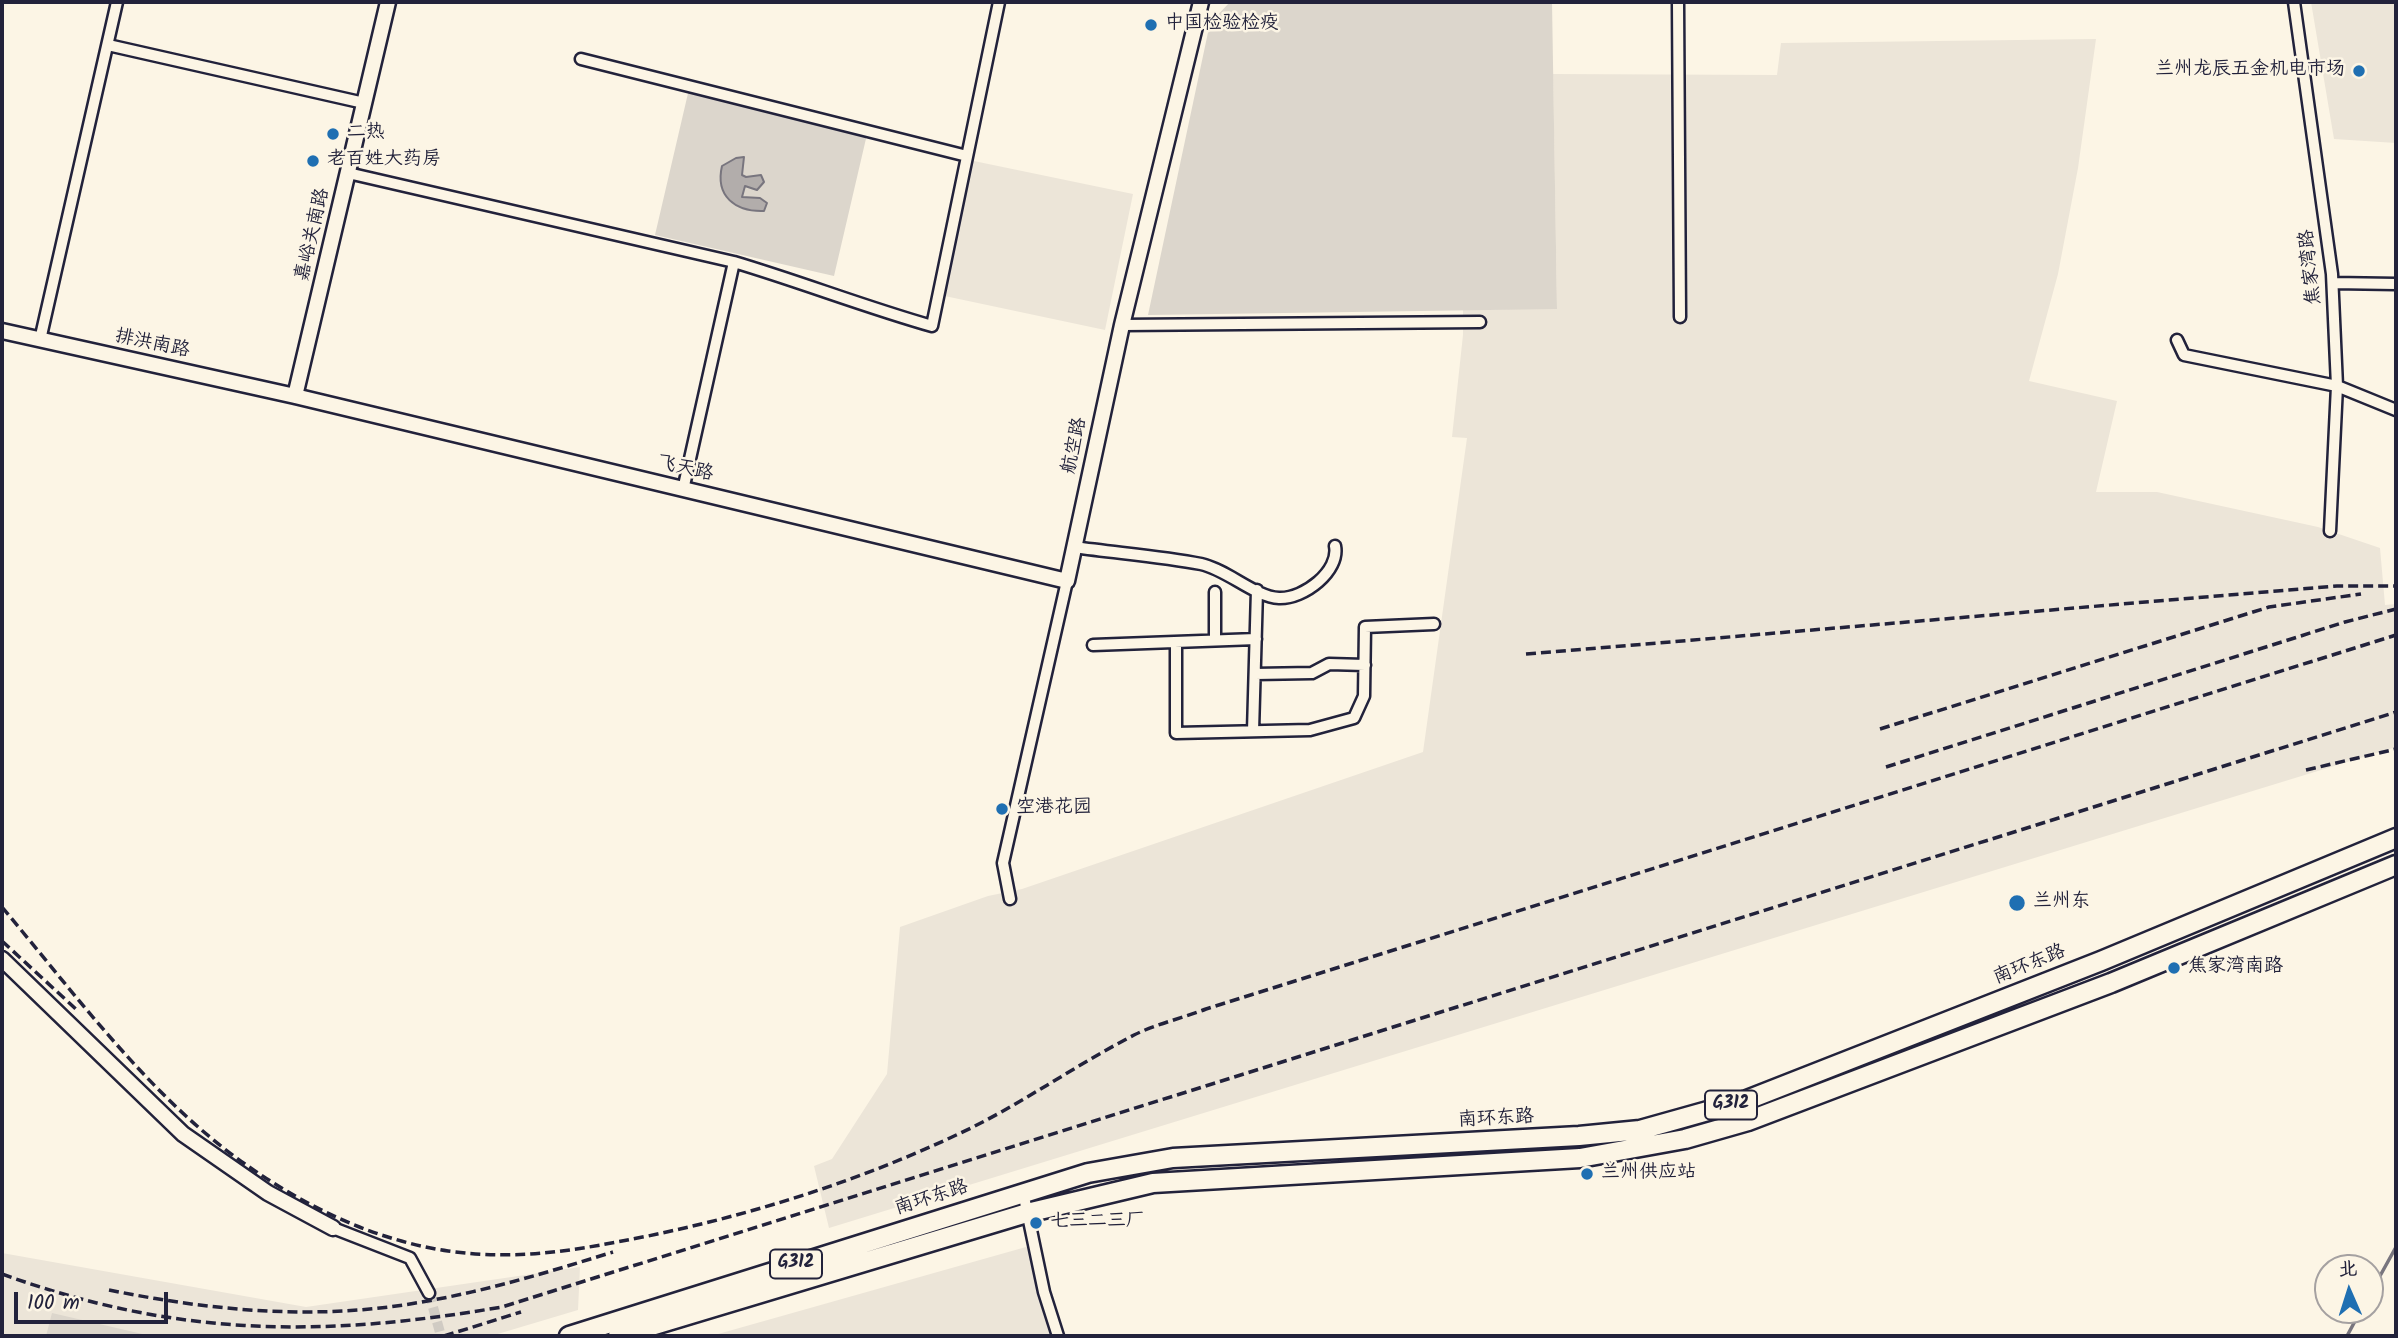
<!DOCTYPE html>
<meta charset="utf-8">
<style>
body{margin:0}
#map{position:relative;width:2398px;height:1338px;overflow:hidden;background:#fcf5e5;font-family:Kalam,"LXGW WenKai TC",sans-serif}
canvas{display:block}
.frame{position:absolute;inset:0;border:4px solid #22223b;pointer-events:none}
.north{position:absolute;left:2314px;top:1254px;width:70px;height:70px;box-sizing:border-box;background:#fcf5e5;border:2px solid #a5a1a1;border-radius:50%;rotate:357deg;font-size:19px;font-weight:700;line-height:28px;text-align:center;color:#22223b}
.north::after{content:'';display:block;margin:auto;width:24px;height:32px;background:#1f6fb2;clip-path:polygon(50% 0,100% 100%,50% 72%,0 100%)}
.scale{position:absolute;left:14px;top:1292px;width:154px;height:32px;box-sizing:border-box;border:4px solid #22223b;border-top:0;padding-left:9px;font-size:21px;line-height:24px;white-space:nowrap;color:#22223b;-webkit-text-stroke:5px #fcf5e5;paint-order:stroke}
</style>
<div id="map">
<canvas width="2398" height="1338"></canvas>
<div class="frame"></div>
<div class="north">北</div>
<div class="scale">100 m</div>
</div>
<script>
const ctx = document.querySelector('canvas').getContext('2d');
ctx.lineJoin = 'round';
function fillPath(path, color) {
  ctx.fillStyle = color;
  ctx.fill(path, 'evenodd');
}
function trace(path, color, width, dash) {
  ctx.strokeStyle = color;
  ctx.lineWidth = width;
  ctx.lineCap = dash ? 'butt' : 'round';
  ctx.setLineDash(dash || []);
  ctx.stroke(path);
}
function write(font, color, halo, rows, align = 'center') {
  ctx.font = font + ' Kalam,"LXGW WenKai TC",sans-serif';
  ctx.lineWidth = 5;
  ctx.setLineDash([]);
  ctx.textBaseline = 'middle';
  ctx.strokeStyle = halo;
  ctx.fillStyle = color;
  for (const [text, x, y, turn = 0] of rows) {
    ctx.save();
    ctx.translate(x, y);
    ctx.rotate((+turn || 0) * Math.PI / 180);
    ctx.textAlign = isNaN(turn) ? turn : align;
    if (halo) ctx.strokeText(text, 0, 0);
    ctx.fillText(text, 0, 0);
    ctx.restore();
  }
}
fillPath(new Path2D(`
 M2311,2h85v141l-62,-4z
 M2096,39l-18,129 -20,106 -29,107 88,20 -21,91h61l161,35 62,21 5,57 11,-1v143l-1567,481 -15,-62 18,-7 55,-85 13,-147 88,-31 34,-7 401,-137 44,-314 -15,-1 11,-102v-25l94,-2 -4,-234 224,1 4,-32z
 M969,160l164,34 -28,136 -165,-35z
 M1033,1245l32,91h-354z
 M2,1253l304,54 274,-40 -2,43 -87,26h-489z`), '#ece5d8');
fillPath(new Path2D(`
 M1230,2h322l5,307 -409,6 62,-292z
 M689,89l179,41 -34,146 -179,-41z
 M52,1313l99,23h-105z`), '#dcd6cc');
const water = new Path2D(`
 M744,157l-2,18 4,2 15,-2 3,7 -7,8 -12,-4 -3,11 18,1 7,5 -3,8c-29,1 -49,-15 -42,-45l14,-8z`);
fillPath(water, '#b2adab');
trace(water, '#78757e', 2);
trace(new Path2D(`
 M2370,1294l26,-47
 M2347,1336l14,-26`), '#78757e', 3.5);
trace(new Path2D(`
 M429,1293l12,43`), '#d0cbc3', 10, [10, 5]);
const street = new Path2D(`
 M1678,2l2,315
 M2294,2l38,272 5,112 -7,145
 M108,45l256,58
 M581,59l386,97
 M348,173l386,89 -51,228
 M734,262c67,20 131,45 198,64l67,-324
 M2333,283l63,1
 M1122,325l358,-3
 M40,340l77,-338
 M2177,340l7,15 153,31 59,24
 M1074,547c42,6 86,9 127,17 27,6 54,33 78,34 25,1 61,-27 56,-52
 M1215,592v48
 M1176,642v91l134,-3 44,-12 10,-22 1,-69 69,-3
 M1093,645l163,-6
 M1255,674l57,-1 17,-9 36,1
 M1253,731l4,-141
 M1010,899l-7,-36 64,-282
 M1023,1192l21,100 14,44
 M333,1228l77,30 19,35`);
const secondary = new Path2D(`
 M2,331l293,65 772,185 55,-256 79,-323
 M295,396l93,-394
 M2,959l181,175 85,59 65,35`);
const highway = new Path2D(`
 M569,1336l519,-163 85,-15 406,-22 61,-6 107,-30 354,-139 295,-123
 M618,1336l409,-123 126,-30 427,-25 105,-19 63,-18 363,-138 285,-118`);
trace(street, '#22223b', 15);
trace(secondary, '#22223b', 19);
trace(highway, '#22223b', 23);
trace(street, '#fcf5e5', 10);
trace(secondary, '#fcf5e5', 14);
trace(highway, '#fcf5e5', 18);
trace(new Path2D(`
 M1526,654l811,-68h59
 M1880,729l389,-122 92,-13
 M1886,767l459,-145 51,-13
 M2306,770l90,-21
 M2,907c73,87 149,191 243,257 61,43 129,76 203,87 74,10 128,-1 200,-15 111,-23 220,-58 323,-108 56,-28 107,-64 163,-93 22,-11 49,-17 72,-26l1190,-374
 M2,941l76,70
 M2,1274c174,63 319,64 500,33l1894,-595
 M109,1290c89,18 180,28 271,18 80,-9 156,-32 233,-56
 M444,1336l77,-24`), '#22223b', 3.5, [10, 5]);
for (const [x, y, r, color] of [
 [1151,25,7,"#1f6fb2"],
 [2359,71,7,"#1f6fb2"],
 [333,134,7,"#1f6fb2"],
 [313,161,7,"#1f6fb2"],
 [1002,809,7,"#1f6fb2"],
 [2017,903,9,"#1f6fb2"],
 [2174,968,7,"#1f6fb2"],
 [1587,1174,7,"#1f6fb2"],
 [1036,1223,7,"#1f6fb2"]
]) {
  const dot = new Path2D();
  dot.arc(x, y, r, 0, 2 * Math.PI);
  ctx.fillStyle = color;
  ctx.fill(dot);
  trace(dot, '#fcf5e5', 2.5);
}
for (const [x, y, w] of [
 [1731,1105,52],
 [796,1264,52]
]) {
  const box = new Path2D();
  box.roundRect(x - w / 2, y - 14.5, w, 29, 5);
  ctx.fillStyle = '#fcf5e5';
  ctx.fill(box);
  trace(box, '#22223b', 2);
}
write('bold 18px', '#22223b', null, [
 ["G312",1731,1105],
 ["G312",796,1264]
]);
write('19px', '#22223b', '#fcf5e5', [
 ["中国检验检疫",1165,25],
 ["兰州龙辰五金机电市场",2345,71,"right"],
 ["二热",347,134],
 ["老百姓大药房",327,161],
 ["空港花园",1016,809],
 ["兰州东",2033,903],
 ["焦家湾南路",2188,968],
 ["兰州供应站",1601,1174],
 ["七三二三厂",1050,1223]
], 'left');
write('19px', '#22223b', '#fcf5e5', [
 ["嘉峪关南路",314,235,-77],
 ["焦家湾路",2312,267,-96],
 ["排洪南路",152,345,12],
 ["航空路",1076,446,-78],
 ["飞天路",685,470,13],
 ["南环东路",2030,966,-22],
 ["南环东路",1496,1120,-3],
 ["南环东路",932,1199,-18]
]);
</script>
